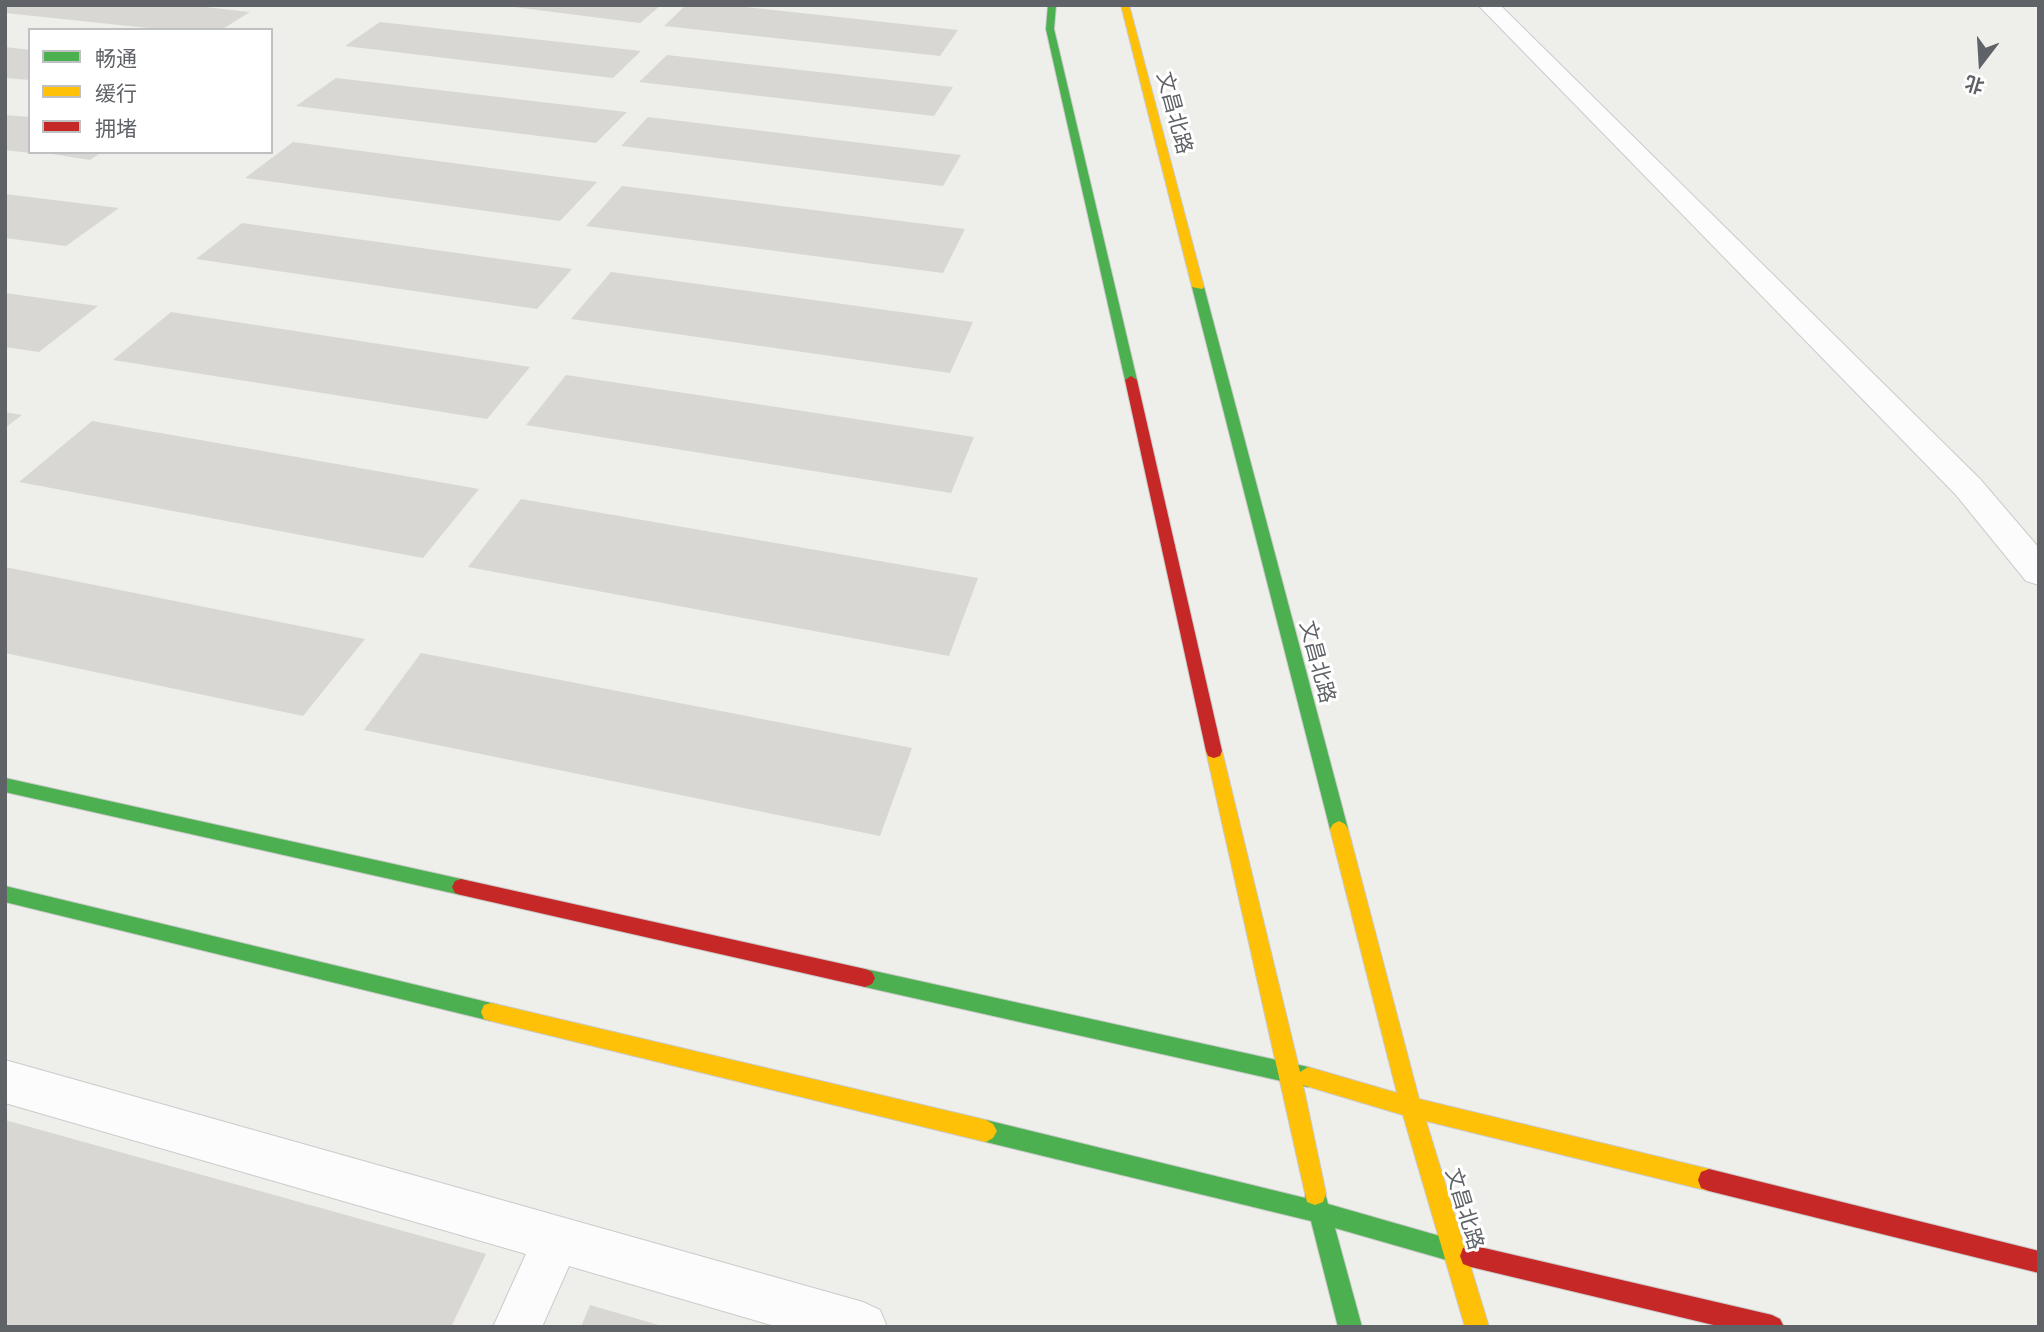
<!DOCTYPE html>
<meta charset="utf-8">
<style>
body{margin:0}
#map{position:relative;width:2044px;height:1332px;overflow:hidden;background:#eeeeea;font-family:"Alegreya Sans","Noto Sans SC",sans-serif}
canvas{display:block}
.frame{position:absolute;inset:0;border:7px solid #5f6267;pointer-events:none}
.legend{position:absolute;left:28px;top:28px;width:245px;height:126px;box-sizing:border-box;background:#fff;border:2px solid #bfc0c2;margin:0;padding:9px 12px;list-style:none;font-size:21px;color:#5f6267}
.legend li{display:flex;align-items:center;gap:14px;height:35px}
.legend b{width:35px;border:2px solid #bfc0c2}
.north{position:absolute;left:1946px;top:28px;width:70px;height:70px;-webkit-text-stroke:5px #fff;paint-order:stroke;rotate:197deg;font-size:19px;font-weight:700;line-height:28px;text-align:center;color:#5f6267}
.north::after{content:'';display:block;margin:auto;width:24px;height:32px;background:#5f6267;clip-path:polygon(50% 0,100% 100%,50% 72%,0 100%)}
</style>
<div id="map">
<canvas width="2044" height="1332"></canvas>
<div class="frame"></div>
<ul class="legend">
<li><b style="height:9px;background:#4caf50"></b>畅通</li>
<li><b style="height:9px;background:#ffc107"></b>缓行</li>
<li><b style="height:9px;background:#c62828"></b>拥堵</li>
</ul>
<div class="north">北</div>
</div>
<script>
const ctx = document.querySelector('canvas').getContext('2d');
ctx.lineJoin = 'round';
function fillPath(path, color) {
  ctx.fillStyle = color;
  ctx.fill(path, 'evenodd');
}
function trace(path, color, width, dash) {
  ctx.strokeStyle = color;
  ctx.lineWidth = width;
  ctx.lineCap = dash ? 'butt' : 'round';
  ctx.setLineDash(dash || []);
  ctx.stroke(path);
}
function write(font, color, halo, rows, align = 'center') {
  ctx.font = font + ' "Alegreya Sans","Noto Sans SC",sans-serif';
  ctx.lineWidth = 6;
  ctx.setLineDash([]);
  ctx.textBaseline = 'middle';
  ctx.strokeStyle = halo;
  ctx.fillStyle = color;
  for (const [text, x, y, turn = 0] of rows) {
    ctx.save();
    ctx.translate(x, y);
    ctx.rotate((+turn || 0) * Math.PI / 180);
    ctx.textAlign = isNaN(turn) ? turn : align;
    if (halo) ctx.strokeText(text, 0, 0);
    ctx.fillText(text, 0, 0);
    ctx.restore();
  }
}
fillPath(new Path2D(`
 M5,5h182l63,7 -29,18h-54l-162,-17z
 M498,5h163l-21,18z
 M686,5h41l231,25 -18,26 -276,-30z
 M380,22l261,29 -28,27 -268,-32z
 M5,47l25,3v30l-25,-2z
 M667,55l286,32 -19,29 -295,-34z
 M336,78l291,34 -31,31 -300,-37z
 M5,115l25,2v36l-25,-3z
 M648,117l313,38 -18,31 -322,-40z
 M293,142l304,40 -37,39 -315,-43z
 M39,152h63l-12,8z
 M622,186l343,43 -22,44 -357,-47z
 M5,194l114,14 -53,38 -61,-8z
 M242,223l330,46 -35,40 -341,-50z
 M611,272l362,50 -23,51 -379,-54z
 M5,293l93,13 -59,46 -34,-5z
 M171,312l359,55 -43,52 -374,-59z
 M566,375l408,62 -23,56 -425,-68z
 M5,412l17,3 -17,13z
 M92,421l387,68 -56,69 -404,-76z
 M521,499l457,79 -29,78 -481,-89z
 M5,567l360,72 -62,77 -298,-63z
 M421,653l491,95 -32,88 -516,-106z
 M5,1120l481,134 -35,73h-446z
 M590,1305l72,21v1h-81z`), '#d8d7d4');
const lane = new Path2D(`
 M5,1060l858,242 17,8 7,17h-109l-209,-61 -27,61h-49l33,-73 -521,-151z`);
const street = new Path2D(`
 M1478,5h22l480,474 59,69v37l-13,-4 -70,-86z`);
const fast = new Path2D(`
 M1048,5h8l-2,24 83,351 -6,4 -6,-4 -79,-351z
 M1198,284l6,3 144,542 -3,5 -6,3 -6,-3 -3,-5 -138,-542z
 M5,778l456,101 6,2 3,6 -3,6 -6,2 -456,-103z
 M5,886l486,117 7,2 3,7 -3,7 -7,2 -486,-119z
 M865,969l443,98 7,3 3,7 -3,7 -7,3 -443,-100 -7,-3 -3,-6 3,-6z
 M986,1120l319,78 2,-12 8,-3 8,3 5,18 143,41 8,3 3,8 -3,8 -8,3 -136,-39 27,99h-24l-27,-106 -325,-79 -7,-4 -4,-7 4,-7z`);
const slow = new Path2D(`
 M1121,5h8l75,282 -2,2 -10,-2z
 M1214,744l6,2 2,5 78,321 8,-5 89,26 -67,-264 3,-5 6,-3 6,3 3,5 71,270 290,70 8,3 3,8 -3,8 -8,3 -283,-70 63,206h-24l-62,-212 -100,-30 23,109 -3,8 -8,3 -8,-3 -101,-451 2,-5z
 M491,1003l495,117 7,4 4,7 -4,7 -7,4 -495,-121 -7,-2 -3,-7 3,-7z`);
const jam = new Path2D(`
 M1131,376l6,4 85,371 -2,5 -6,2 -6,-2 -2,-5 -81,-371z
 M461,879l404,90 7,3 3,6 -3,6 -7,3 -404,-92 -6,-2 -3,-6 3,-6z
 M1709,1169l330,82v22l-330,-82 -8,-3 -3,-8 3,-8z
 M1471,1245l301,70 8,4 4,8h-62l-251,-60 -8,-3 -3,-8 3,-8z`);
trace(lane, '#cbcccb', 2);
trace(street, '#cbcccb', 2);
trace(fast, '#cacaca', 2);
trace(slow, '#cacaca', 2);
trace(jam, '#cacaca', 2);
fillPath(lane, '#fcfcfc');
fillPath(street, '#fcfcfc');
fillPath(fast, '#4caf50');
fillPath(slow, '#ffc107');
fillPath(jam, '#c62828');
write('21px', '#5f6267', '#fff', [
 ["文昌北路",1174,113,75],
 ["文昌北路",1317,662,75],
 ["文昌北路",1464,1209,73]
]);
</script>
